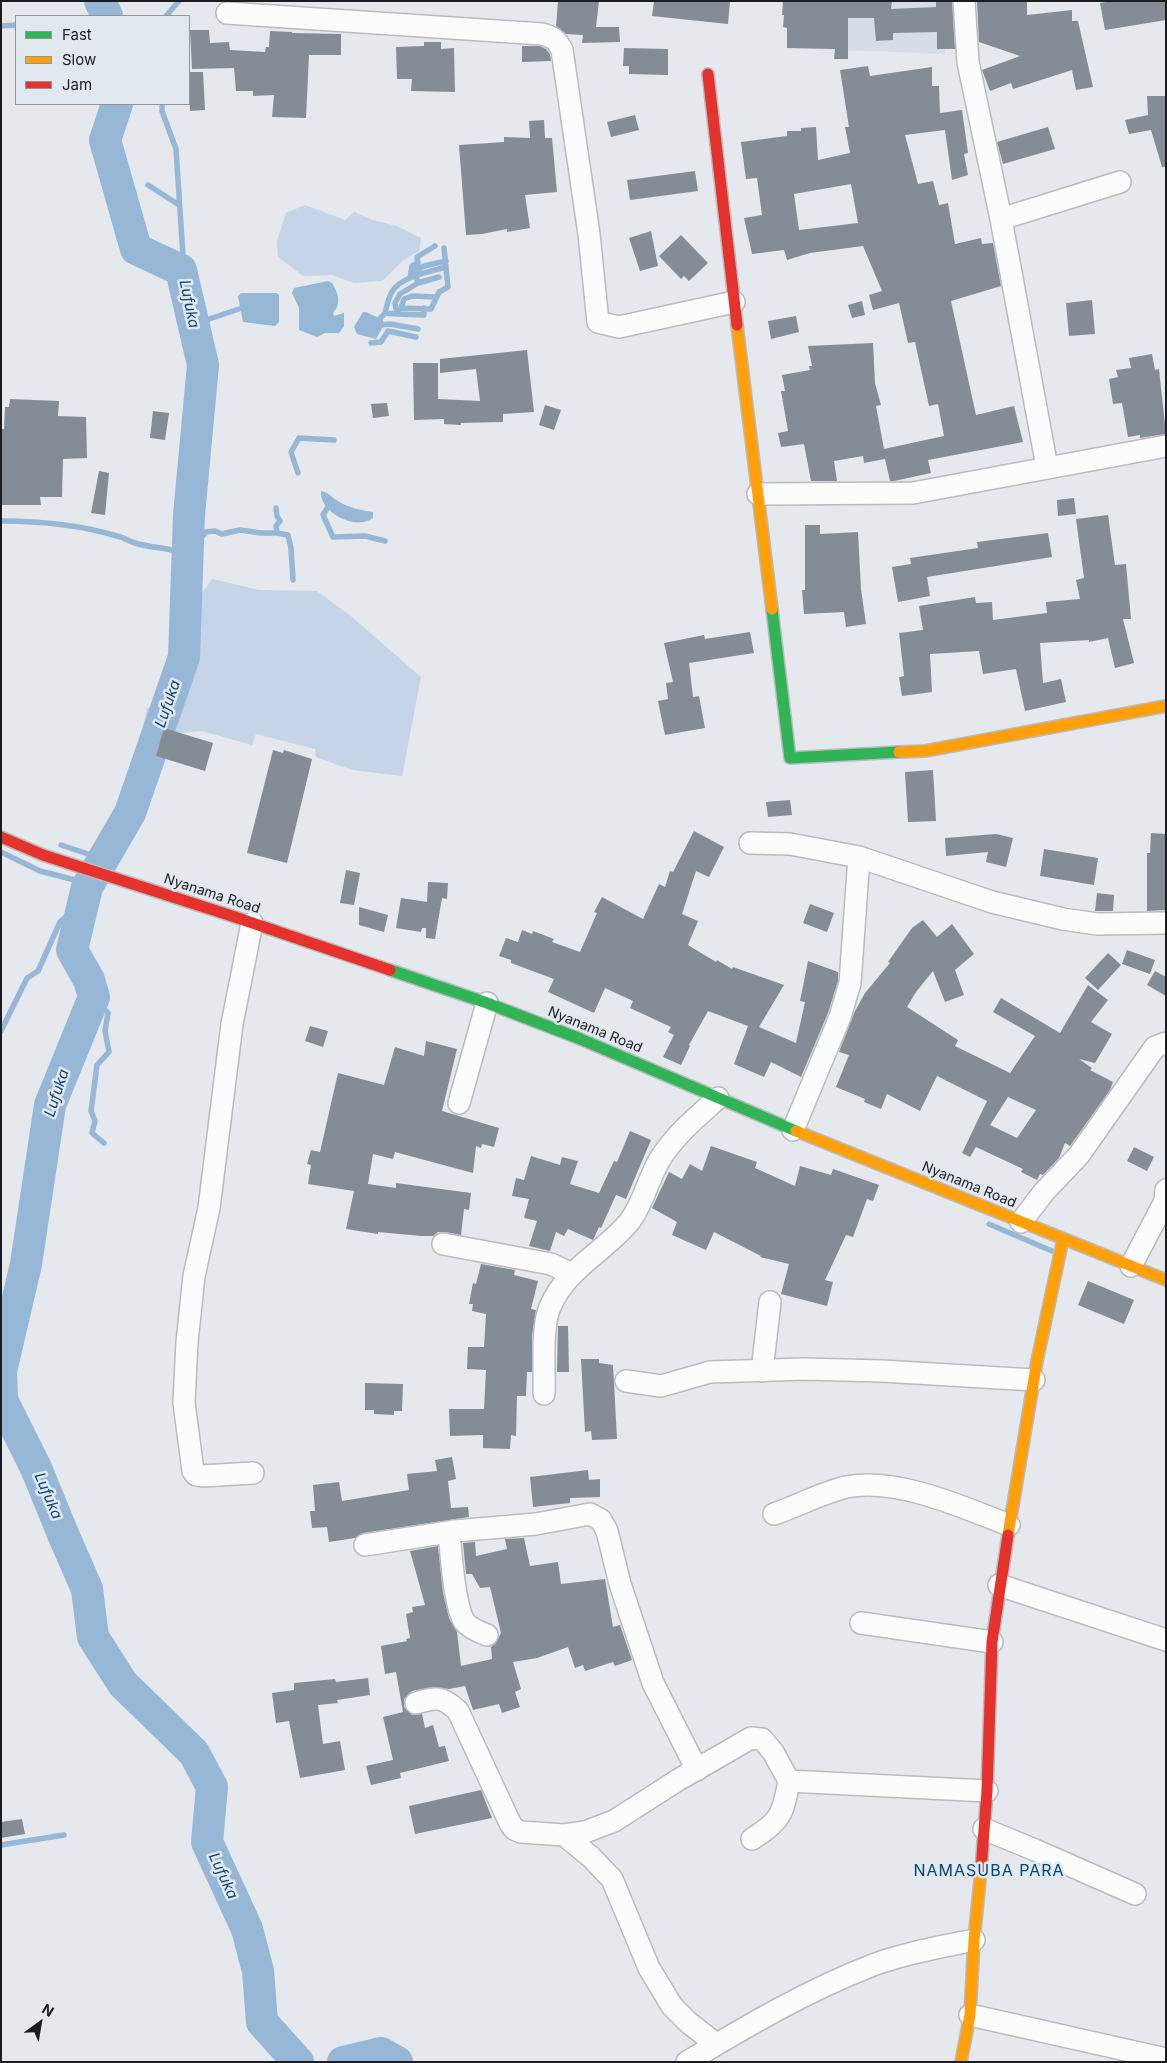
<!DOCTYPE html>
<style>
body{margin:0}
#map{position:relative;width:1167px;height:2063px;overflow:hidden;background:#e5e8ec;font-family:Inter,sans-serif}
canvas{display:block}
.frame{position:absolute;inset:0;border:2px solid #1a1c1f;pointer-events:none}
.legend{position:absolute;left:15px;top:15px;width:175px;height:90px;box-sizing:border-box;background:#e2e8ef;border:1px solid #92969c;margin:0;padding:6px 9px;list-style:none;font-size:15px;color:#1a1c1f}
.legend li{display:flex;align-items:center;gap:10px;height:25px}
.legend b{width:25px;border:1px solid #92969c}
.north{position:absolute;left:15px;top:1998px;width:50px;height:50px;-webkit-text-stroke:4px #e2e8ef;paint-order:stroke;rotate:32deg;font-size:14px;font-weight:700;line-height:20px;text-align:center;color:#1a1c1f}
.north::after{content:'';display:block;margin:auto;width:18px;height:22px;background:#1a1c1f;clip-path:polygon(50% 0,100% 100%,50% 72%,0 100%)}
</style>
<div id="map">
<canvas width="1167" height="2063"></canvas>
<div class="frame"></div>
<ul class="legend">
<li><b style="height:6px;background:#30b455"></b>Fast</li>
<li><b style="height:6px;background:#ff9f0a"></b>Slow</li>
<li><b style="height:6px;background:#e5322d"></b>Jam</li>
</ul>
<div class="north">N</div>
</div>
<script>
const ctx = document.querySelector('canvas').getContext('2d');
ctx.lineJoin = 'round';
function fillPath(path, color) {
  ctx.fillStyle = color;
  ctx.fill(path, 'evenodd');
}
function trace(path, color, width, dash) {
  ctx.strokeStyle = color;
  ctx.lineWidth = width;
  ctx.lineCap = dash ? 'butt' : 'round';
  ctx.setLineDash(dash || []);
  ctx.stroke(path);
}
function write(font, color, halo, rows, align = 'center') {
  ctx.font = font + ' Inter,sans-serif';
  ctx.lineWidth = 5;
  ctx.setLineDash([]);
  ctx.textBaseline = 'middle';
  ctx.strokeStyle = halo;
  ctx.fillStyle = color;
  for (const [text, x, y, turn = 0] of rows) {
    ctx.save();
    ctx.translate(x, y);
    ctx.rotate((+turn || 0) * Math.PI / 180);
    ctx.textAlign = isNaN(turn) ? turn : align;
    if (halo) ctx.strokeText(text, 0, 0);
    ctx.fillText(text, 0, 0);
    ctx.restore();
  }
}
fillPath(new Path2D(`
 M792,1h155l-2,53 -154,-6z`), '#d6dde6');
fillPath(new Path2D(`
 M305,205l40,15 9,-8 18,8 25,6 24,12 -2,13 -17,10 -20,20 -28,2 -22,-8 -29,1 -25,-19 -1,-16 9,-28z
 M212,579l47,11 58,1 35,26 69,60 -19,99 -50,-6 -36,-13 -1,-8 -59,-15 -4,11 -50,-14 -56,5 -4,-4 5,-24 10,-2 16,-37 17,-59z`), '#c5d4e6');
fillPath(new Path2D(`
 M328,281l4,2c6,10 10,20 1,30l1,3 10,-3v13l-5,7h-14l-8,4 -18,-7v-22l-7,-15 2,-5z
 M241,293h35l3,2v27l-4,4 -32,-4 -5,-26z
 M363,312h3l17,8 1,5 -8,14 -19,-5 -3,-7z
 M321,491c7,1 11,7 17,10 11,7 22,9 35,11v6c-16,13 -54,-5 -52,-27z`), '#96b8d6');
trace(new Path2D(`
 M166,16l13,-15
 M1,26l15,-1
 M162,104v7l14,38 7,107 -2,14
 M148,185l31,20
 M413,277l3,-2v-5l8,-4 22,-5
 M418,283l21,-6
 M401,308l3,-9 8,-3 24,1
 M424,308v7l-27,-1 -2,-11 5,-9 18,-11 -2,-8 30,-8
 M385,313c4,-18 7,-28 25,-35l2,-12 6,-3 -1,-6 18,-11
 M377,322l8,-9 12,1 4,-6 30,1 8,-17 9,-5 -4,-39
 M194,325h10l5,-6 36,-12
 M378,325l12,-1 28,5
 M371,343l10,-1 7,-11 28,6
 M298,473l-7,-21 8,-14 35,2
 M329,505l-6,10 10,22 32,-1 20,5
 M1,521c39,0 79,4 116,15 6,1 11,5 18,7 17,5 35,5 53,11
 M277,533l11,2 3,13 2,32
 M188,544l12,-5 6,-7 9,-1 7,3 18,-4 21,3h16l-1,-7 4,-5 -3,-5 -1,-8
 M61,845l42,14
 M1,852l39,19 35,9 12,7
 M94,997l14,16 -3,18 4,21 -12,13 -6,46 4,10 -3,12 12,10
 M1,1031l26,-53 11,-7 22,-49 25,-22
 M989,1224l63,27
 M1,1845l63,-10
 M390,2062l1,-3`), '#96b8d6', 5.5);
trace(new Path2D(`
 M100,1l7,15
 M117,104l-12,36 31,109 45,21 22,95 -14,150 -5,142 -54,156 -43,74 -15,63 17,30 5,17 -44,108 -24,159 -25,107 1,29 34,68 27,66 24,55 6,48 30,47 71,69 18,34 -5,55 40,87 11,42 4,51 36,40
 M343,2062l38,-9 16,9`), '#96b8d6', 32);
fillPath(new Path2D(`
 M558,1h41l-3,26h23l1,15 -38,1 1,-8 -17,-1 -10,-8z
 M654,1h76l-2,23 -76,-8z
 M783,1h109l-1,8 45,-2v-6h16l3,48h-18v-17l-44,1v7l-17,1 -2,-23h-26v41h-14l1,-10 -48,-1v-20l-4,-1 1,-12h-2z
 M977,1h50v14l45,-5v11h6l15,66 -17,3 -4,-20 -59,19 -2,-6 -21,8 -8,-21 38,-14 -41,-14z
 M1112,1h54v19l-61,10 -5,-27z
 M190,30h19l1,13 19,-1 1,8 35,2 1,-5h3l1,-16 22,1v1l49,1v21h-32l-3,63 -34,-1 2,-22 -21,1v-5h-17l-2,-23 -42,1z
 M424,42h17v7l13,-1 1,44 -44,-1 1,-12h-15l-1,-32 28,-1z
 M522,46h18l6,3 4,5 1,7 -29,1z
 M624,48l44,1v26l-39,-1v-8h-6z
 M868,66l2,10 62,-9v19h7l1,27 22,-3 6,43 -4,1 4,21 -16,5 -7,-50 -40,5 13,49 15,-3 6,24 9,-2 7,41 26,-6 1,6 11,-1 8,43 -50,15 25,114 38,-9 9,36 -95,18 3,13 -37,8h-4l-5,-22 -21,4 -1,-7 -29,5 3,20h-26l-7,-37 -23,3 -3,-14 10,-2 -7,-40h4l-3,-16 28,-5 -1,-4h3l-4,-20 65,-3 2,40 6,22 -5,1 8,43 60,-13 -6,-32 -9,2 -14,-64 -7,1 -9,-40 -26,7 -4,-15 13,-4 -19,-45 -53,7 -23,7 -3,-10 -32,4 -8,-36 18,-3 -5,-37 -11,1 -5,-37 46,-6v-5h14v-3l15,-1 2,33 32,-7 -5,-26h4l-9,-57zM851,184l7,39 -59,7 -5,-36z
 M189,72h14l2,38 -15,1z
 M1147,96h19v71h-4l-11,-37 -22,4 -4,-14 23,-5z
 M635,115l4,15 -28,7 -4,-15z
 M544,120l1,18h7l5,54 -32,3 5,33 -23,4v-3l-25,5 -16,1 -7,-90 45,-3v-5l26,1 -1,-17z
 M1048,127l7,22 -52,15 -6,-22z
 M695,171l3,20 -68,9 -3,-20z
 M651,231l7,35 -18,5 -11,-33z
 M681,235l27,28 -19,18 -5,-5 -3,3 -22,-23z
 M1092,300l3,34 -26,2 -3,-33z
 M862,301l3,14 -13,3 -4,-13z
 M796,316l3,16 -28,7 -3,-18z
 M527,350l7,62 -31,2v8l-42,1v2l-17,-1v-5l-30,1 -1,-57h25v36l42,2 -4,-32 -36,4v-14z
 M1152,354l3,16 4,-1 7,65 -26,4v-3l-12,2 -6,-34 -9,1 -4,-25 9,-2 -2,-7 15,-2 -2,-10z
 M10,399l49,2 -1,15 28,1 1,41 -24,1 -1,38h-22l1,8h-40v-76h3l1,-22h4z
 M387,403l2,13 -16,2 -2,-14z
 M545,405l16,5 -7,20 -15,-5z
 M153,411l16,2 -4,27 -15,-2z
 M99,471l10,2 -4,42 -14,-2z
 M1074,498l2,16 -18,2 -1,-16z
 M1108,515l7,50 11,-1 5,55h-8l11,44 -19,5 -7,-30 -19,4v-2l-49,3 3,40 18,-4 5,23 -41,9 -9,-42 -33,5 -4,-23 -49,3 2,38 -30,4 -3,-19 5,-1 -5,-43 24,-3 -4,-24 56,-9 1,6 16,-1 1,18 54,-7 -1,-11 34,-3 -4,-19 8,-2 -8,-59z
 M805,525h15v9l38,-2 3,57 5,35 -20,3 -2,-15 -40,2 -2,-24h3z
 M1048,533l4,24 -125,20 3,19 -32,6 -6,-35 19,-3 -1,-6 68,-10 -1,-6z
 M750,632l4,21 -65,10 4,34 6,-1 6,32 -40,7 -7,-34 10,-2 -2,-16 7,-1 -9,-39 40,-8 1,4z
 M164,728l49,15 -8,28 -49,-15z
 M273,750l10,3 1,-3 28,9 -25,104 -40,-10z
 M933,770l3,51 -28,1 -3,-50z
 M790,800l2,15 -24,2 -2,-15z
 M694,831l30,16 -15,30 -13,-6 -14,43 16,7 -10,24 28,17 1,-2 15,9 1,-2 51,18 -25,42 37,16 9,-41 -5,-1 8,-40 30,11v9l-10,32 -27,64 -30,-15 -7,15 -30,-13 14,-38 -40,-15 -19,34 1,1 -9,19 -18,-8 11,-22 -6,-3 3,-5 -41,-19 3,-7 -28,-13 -11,25 -46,-21 6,-13 -43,-16v-3l-12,-4 7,-18 12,4 4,-12 10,4 1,-3 21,8 -2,3 28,10 17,-39 -3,-1 8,-15 41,22 16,-35 6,3 5,-16 3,1z
 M1151,833l15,1v76l-19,1v-58h3z
 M996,834l17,4 -7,29 -20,-5 2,-10 -42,4 -1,-18z
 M1044,849l54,9 -4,27 -54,-9z
 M346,870l14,3 -6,32 -14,-2z
 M428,882l20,1 -1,16 -5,-1 -7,41 -9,-1v-10h-4l-1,4 -25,-4 5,-30 26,4z
 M1097,893l17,2 -1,16h-18z
 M810,904l24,9 -7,19 -24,-9z
 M359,907l29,8 -4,17 -25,-7z
 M923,920l14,17 15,-13 22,30 -19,16 9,25 -19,7 -12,-31 -17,21 -9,15 51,33 -3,6 55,27 25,-37 -42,-24 8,-14 59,35 28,-48 20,15 -17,22 21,12 -17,29 -16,-4 13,9 -2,2 23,12 -3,8 -40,56 -5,-3 -6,15 -16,17 -3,-1 -3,6 -16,-8 2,-3 -47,-22 -6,10 -8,-4 25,-52 -50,-25 -17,35 -33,-17 -6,15 -17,-7 1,-3 -29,-12 13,-32 -10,-3 16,-41 10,-18 25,-30 -2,-1 24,-34zM1008,1097l28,13 -19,28 -27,-13z
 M1127,950l28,10 -5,14 -28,-10z
 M1108,953l13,12 -23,25 -13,-12z
 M1155,971l11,6v19l-19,-11z
 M310,1026l18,5 -5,16 -18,-6z
 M426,1041l31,8 -15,62 57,17 -5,19 -12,-3 -1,4 -5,-2 -3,27 -78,-21 -2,7 -20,-5 -5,30 28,4v-5l75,10 -2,17 -5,-1 -3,26 -16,-3h-7l-5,4h-12l-43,-4v2l-32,-5 8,-38 -46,-7 3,-19 -4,-1 4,-14 9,2 18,-79 46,12 11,-38 29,9z
 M630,1131l21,9 -25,59 -10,-4 -15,33 -2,-1 -5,11 -1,2 -25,-11 -4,7 -8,-4 -6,19 -21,-5 8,-25 -13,-3 5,-19 -17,-3 4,-18 8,2 7,-24 29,9 2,-8 16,4 -8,23 29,9 15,-32 3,1z
 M711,1146l46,16 -2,6 40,18 5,-20 31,9 2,-6 46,16 -6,16 -6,-2 -14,38 -7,-2 -21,45 8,2 -6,24 -46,-12 8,-30 -29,-7 1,-1 -47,-24 -8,18 -34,-15 5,-13 -25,-14 17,-36 13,7 8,-15 12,7z
 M1134,1147l20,10 -7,14 -20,-10z
 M481,1264l34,6 -1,5 24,6 -7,28 5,1 -4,26v36h-5l-1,24h-9l-1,40 -5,-1 -1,14 -27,-1v-13l-33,1 -1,-27h35l2,-39 -19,-1 1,-22h16l2,-33 -14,-3 1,-7h-4l4,-21 3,1z
 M1088,1281l46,19 -10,24 -46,-19z
 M558,1326h10l1,46h-12z
 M581,1359h18v4l14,2 4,74 -25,1 -1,-9 -6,1z
 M365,1383l38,1 -1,27h-8v4l-20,-1v-4h-9z
 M452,1457l4,22 -8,2 3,27 17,-1 1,10 -106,16 -8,5 -26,4 -2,-15 -15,1 -2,-17h5l-2,-26 26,-3 3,19 67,-11 -2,-16 30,-3 -2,-11z
 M588,1470l1,10 11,-1v18l-30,1v5l-37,4 -3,-30z
 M524,1538l6,28 28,-4 3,22 44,-5 8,48 7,-2 12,35 -17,6 -2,-4 -28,9 -2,-6 -8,3 -7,-21 -31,11 -24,4 8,27 -6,3 5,15 -18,6 -3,-9 -26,6 -8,-24 -16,3 -16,-2 -21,4 -8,8v8l8,8 10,-1 3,14 8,-3 6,22 6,-1 4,15 -49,12 1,5 -30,7 -5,-19 27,-6 -10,-43 20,-5 -7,-40 -11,2 -4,-28 26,-5 -1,-2 4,-1 -4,-24 7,-2 -1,-5 13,-2 -15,-54 28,-5 5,47 6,25 8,14 4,34 31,-7 -1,-12 4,-3 6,-11 -11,-46 -10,1 -8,-14h-6l-3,-31 12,-1 1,14 31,-7 -2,-10z
 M368,1678l2,17 -33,5 1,3 -20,2 5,39 17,-3 5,29 -45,8 -11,-57 -13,2 -4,-30 22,-3v-7l41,-4 1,3z
 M481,1790l11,28 -77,16 -6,-28z
 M22,1819l3,15 -24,4v-16z`), '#848c96');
const street = new Path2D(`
 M964,1l4,61 33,157 46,248
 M227,13l315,21c11,3 15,6 20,16l27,184 9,88 21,5 115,-25
 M1001,219l119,-37
 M758,494l155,-1 253,-47
 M750,843l40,1 69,13 133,45 71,17 34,5 69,-1
 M252,923l-20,101 -23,184 -15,68 -7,66 -3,61 9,68 3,4 6,1 51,-3
 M459,1103l28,-100
 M793,1130l47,-113 10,-34 9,-126
 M1021,1222l23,-30 35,-37 76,-108 11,-4
 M443,1244l108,20 21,10
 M1131,1266l34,-65 1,-11
 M762,1371l8,-69
 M626,1381l35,5 49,-14 94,-3 78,2 152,9
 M544,1394c1,-23 -3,-67 6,-87 16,-39 55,-55 80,-86 14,-19 18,-42 30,-62 15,-24 38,-43 58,-61
 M774,1514c24,-8 47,-21 72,-27 51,-10 116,20 163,38
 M449,1532c2,21 5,72 15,89 5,7 15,11 23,14
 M365,1545l90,-14 81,-7 54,-10 11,6 6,11 13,53 33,99 44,87
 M999,1585l167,55
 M861,1623l131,19
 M416,1703c21,-6 26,-7 42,8l52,112 4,6 7,3 43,3 21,-3 29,-11 64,-41 73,-42 11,1 11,13 16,29c-6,33 -8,40 -37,58
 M789,1781l198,10
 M984,1829l51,21 100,44
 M564,1835l27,22 21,22 37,89 23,38 17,17 27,21
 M970,2015l196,44
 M687,2062c60,-36 121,-72 186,-97 33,-12 67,-18 101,-25`);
const fast = new Path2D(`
 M772,609l18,149 109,-6
 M390,970l97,33 91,35 218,93`);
const slow = new Path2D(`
 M737,325l35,284
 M899,752l26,-1 241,-45
 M796,1131l370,149
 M1008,1535l29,-174 26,-122
 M961,2062l9,-47 4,-75 7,-70`);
const jam = new Path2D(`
 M708,74l29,251
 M1,837l42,18 186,60 161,55
 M981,1870l6,-79 5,-149 16,-107`);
trace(street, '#b9bbbe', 24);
trace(fast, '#b9bbbe', 14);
trace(slow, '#b9bbbe', 14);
trace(jam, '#b9bbbe', 14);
trace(street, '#fbfcfc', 21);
trace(fast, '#30b455', 11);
trace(slow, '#ff9f0a', 11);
trace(jam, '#e5322d', 11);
write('14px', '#1a1c1f', '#e2e8ef', [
 ["Nyanama Road",212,894,18],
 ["Nyanama Road",595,1030,22],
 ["Nyanama Road",969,1185,22]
]);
write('italic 15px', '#0e476e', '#e2e8ef', [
 ["Lufuka",189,304,78],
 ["Lufuka",168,704,-71],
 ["Lufuka",57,1093,-72],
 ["Lufuka",48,1496,67],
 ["Lufuka",223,1876,65]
]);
ctx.letterSpacing = '1px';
write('16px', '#014876', '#e2e8ef', [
 ["NAMASUBA PARA",989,1871]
]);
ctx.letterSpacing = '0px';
</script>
